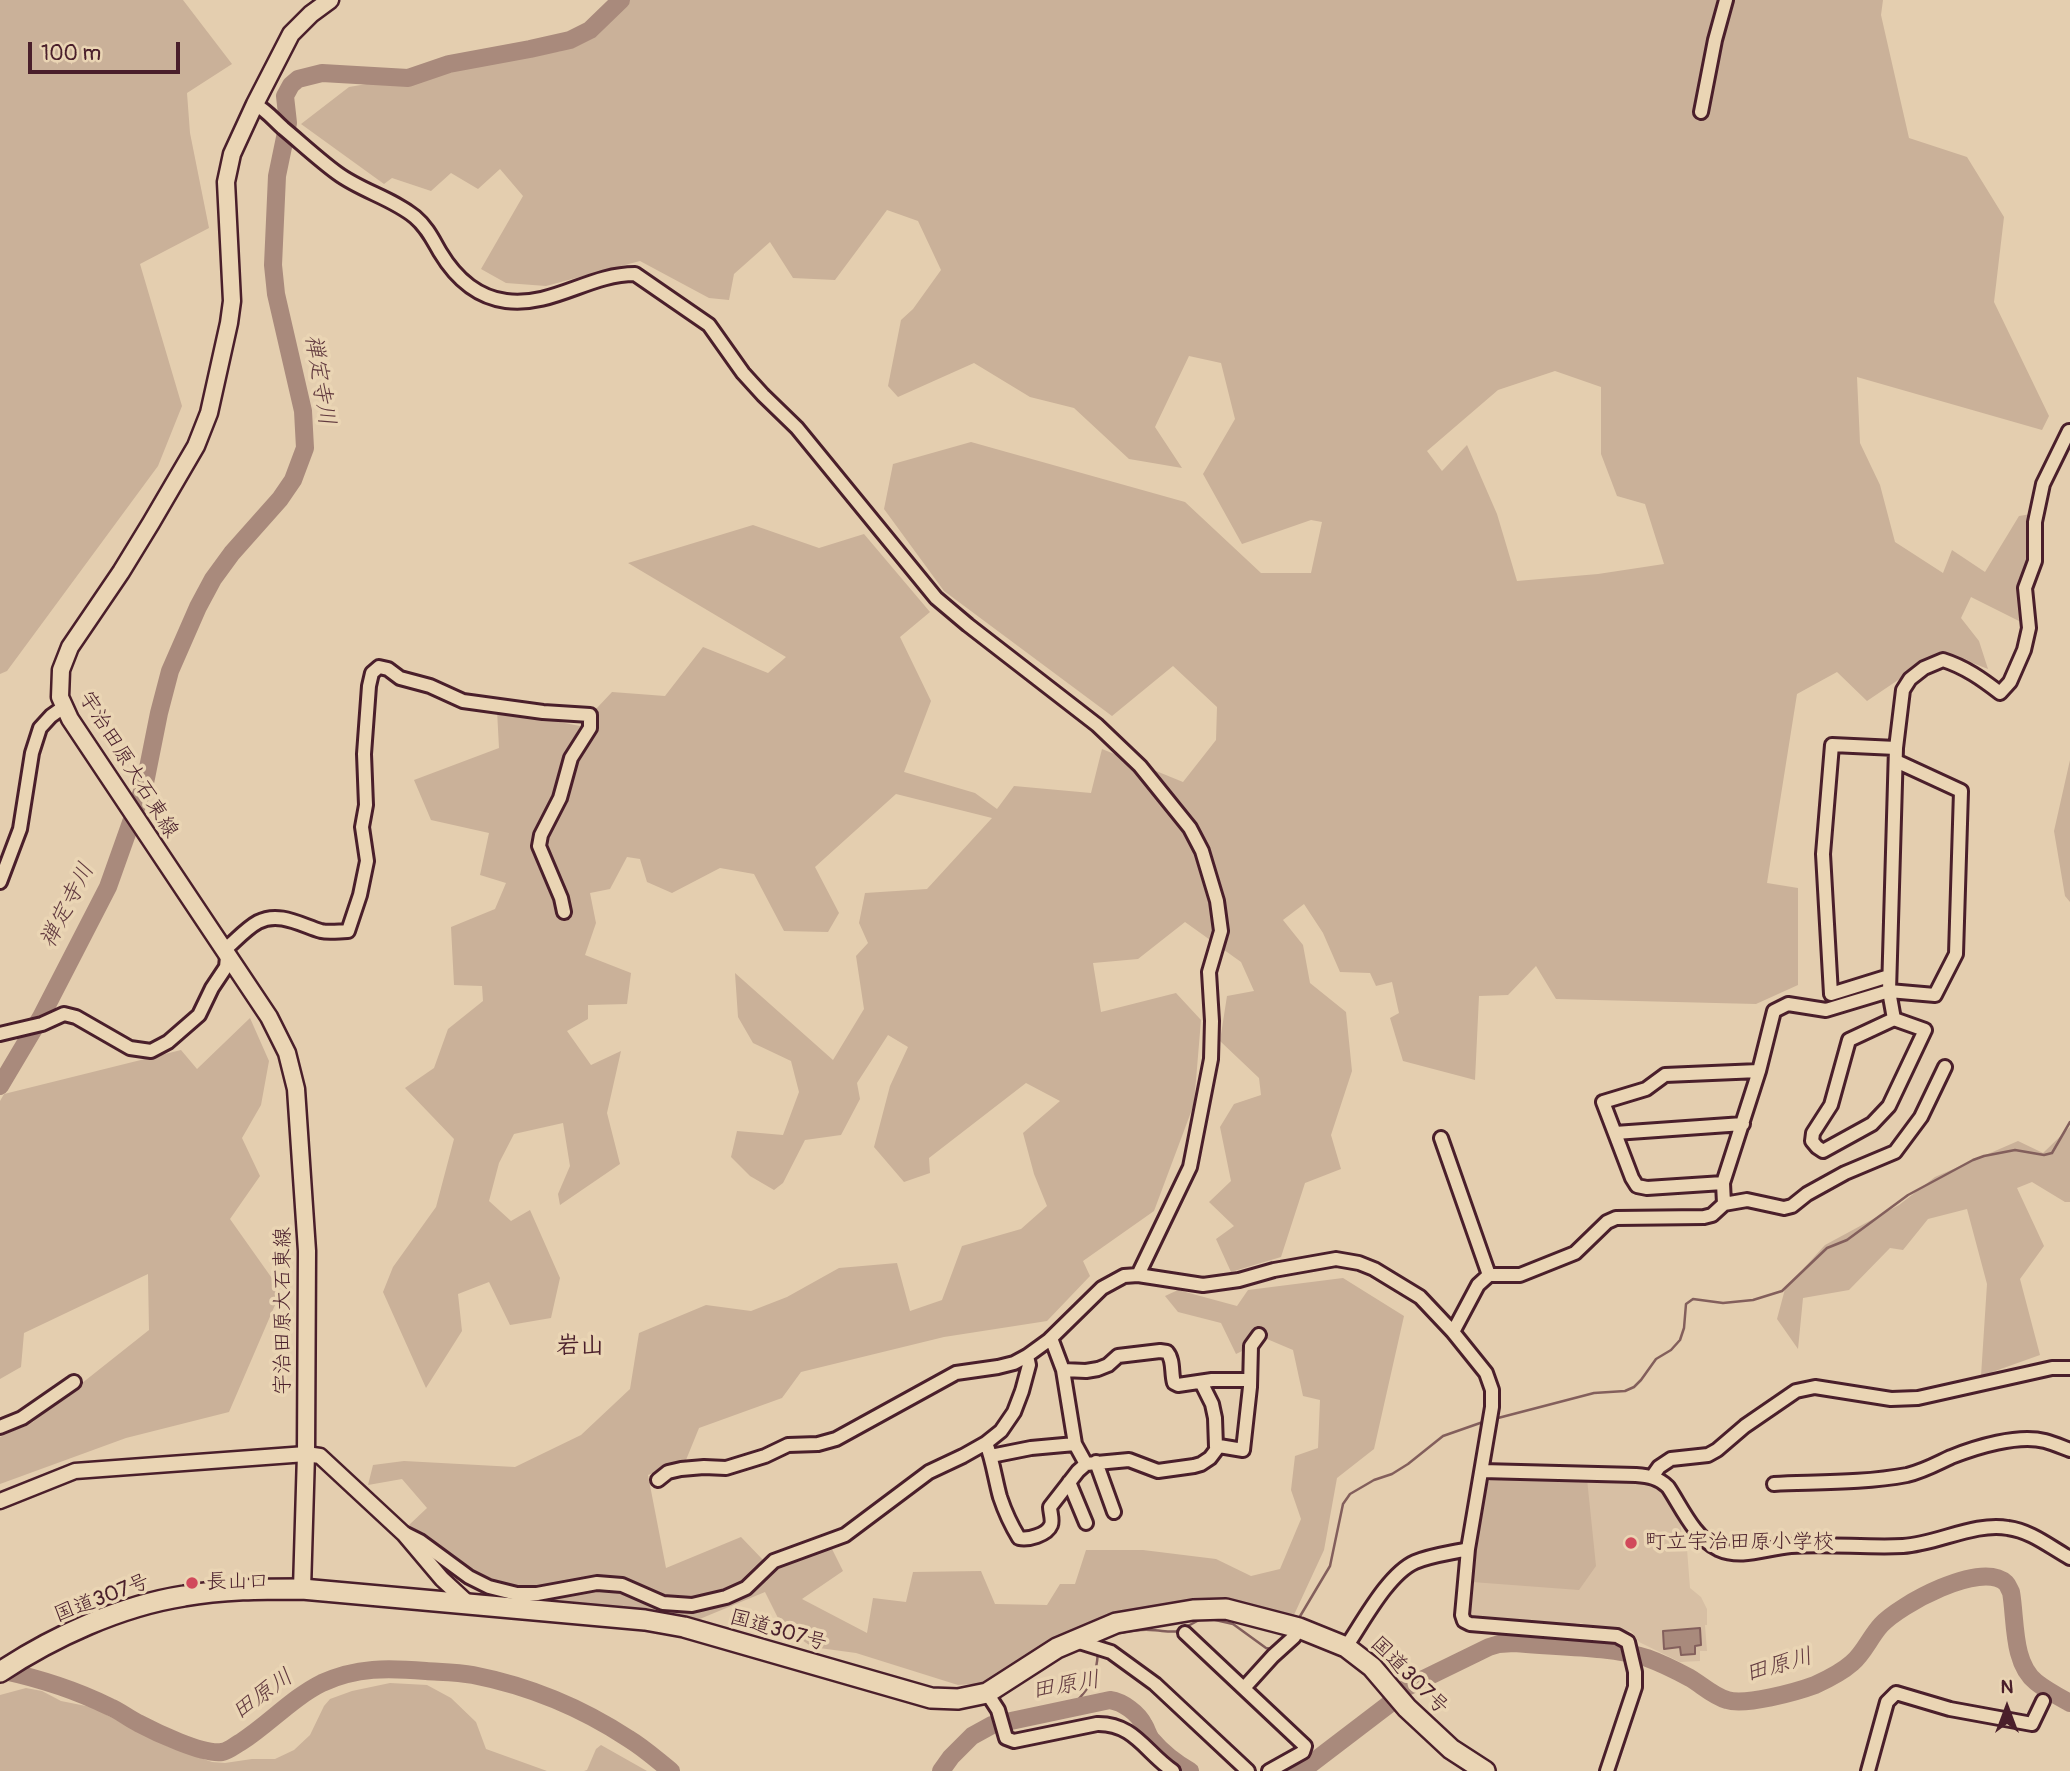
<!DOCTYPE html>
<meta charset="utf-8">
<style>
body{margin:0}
#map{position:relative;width:2070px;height:1771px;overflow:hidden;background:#e4ceaf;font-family:Pangolin,sans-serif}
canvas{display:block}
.north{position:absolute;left:1972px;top:1673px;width:70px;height:70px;-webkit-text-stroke:5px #ead5b4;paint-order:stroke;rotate:0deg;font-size:19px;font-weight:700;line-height:28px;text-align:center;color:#4a1f2b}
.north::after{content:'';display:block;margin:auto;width:24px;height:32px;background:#4a1f2b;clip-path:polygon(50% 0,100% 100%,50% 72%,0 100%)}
.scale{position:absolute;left:28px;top:42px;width:152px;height:32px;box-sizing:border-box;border:4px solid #4a1f2b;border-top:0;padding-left:9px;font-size:21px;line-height:24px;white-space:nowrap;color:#4a1f2b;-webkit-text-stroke:5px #ead5b4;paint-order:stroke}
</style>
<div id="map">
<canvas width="2070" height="1771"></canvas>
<div class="north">N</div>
<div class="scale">100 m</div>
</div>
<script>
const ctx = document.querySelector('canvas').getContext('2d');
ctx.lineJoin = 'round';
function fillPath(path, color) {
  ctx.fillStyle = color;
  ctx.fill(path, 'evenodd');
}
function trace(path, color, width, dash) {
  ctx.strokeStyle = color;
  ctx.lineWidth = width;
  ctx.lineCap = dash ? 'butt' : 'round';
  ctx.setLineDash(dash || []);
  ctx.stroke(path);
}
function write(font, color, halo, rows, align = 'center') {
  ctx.font = font + ' Pangolin,"Klee One",sans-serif';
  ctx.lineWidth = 7;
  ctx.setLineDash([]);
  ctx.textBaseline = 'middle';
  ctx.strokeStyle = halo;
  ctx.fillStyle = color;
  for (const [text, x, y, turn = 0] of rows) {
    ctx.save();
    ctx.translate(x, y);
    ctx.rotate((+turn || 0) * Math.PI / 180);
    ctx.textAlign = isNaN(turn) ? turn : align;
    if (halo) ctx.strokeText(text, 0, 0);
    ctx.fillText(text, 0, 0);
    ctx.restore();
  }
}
fillPath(new Path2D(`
 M1493,1478l155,2 17,9 15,30 3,28 4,2 3,39 11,9 6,12v16h-2l2,26h-7v10l-20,1 -41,-20 -8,-11 -41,-3 -8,-5h-6l-3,4 -100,-10 -3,-3 4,-65 13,-66z`), '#d7bfa4');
fillPath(new Path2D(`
 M0,0h183l49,64 -45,29 3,40 19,95 -69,36 42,142 -24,60 -151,205 -7,3z
 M621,0h1262l-2,15 28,123 58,19 37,60 -10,85 55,114 -7,14 -185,-53 3,66 20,42 15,57 48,31 9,-23 33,22 34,-56 12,-2 -1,44 -11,26 2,38 -50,-25 -10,21 18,23 9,28 -47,-18 -74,50 -30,-29 -40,22 -30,189 31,5v97l-42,19 -200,-5 -20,-33 -28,29 -29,1 -4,84 -72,-19 -13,-43 9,-5 -7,-31 -16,4 -6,-13 -30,-1 -17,-39 -19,-29 -21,16 20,25 7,38 36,29 6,59 -21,64 10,34 -36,14 -24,74 -50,15 -15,-33 18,-13 -25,-24 22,-21 -11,-54 14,-23 27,-9 -2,-17 -39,-37 7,-45 27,-5 -13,-29 -56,-40 -47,37 -45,4 8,49 75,-19 25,27 -7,84 -40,107 -71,50 7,15 -43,45 -103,16 -143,35 -19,26 -83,30 -13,32 -38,15 18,93 75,-31 24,25 66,-15 12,24 -41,28 65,34 6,-35 33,4 7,-30 68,-1 14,33 52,1 13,-21h15l11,-34h57l73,9 35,17 29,-7 21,-50 -10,-29 4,-34 23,-8 2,-48 -17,-4 -10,-46 -26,-11 -31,15 -15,-31 -43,-11 -13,-16 13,-6 59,16 11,-16 95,-12 61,38 -30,133 -37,29 -13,72 -31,67 -88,-16 -127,28 -91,54 -29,2 -102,-32 -44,-6 -30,-21 -17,-34 -75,31 -145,-22 -75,-18 -61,-58 18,-17 -25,-29 -34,6 5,-20 31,-4 111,6 66,-32 49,-46 9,-56 67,-28 45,6 36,-14 52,-29 58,-5 13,48 32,-11 20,-54 59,-17 26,-23 -13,-32 -11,-41 37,-32 -34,-18 -97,75 1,15 -26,9 -30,-35 16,-61 18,-39 -20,-12 -31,48 3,16 -19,36 -36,5 -22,43 -9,7 -24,-14 -19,-19 6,-26 46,4 16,-43 -8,-31 -38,-18 -15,-26 -3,-44 98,87 31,-51 -8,-53 12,-13 -9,-20 6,-30 62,-4 65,-71 -96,-24 -81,73 24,46 -11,19 -44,-1 -30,-57 -34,-6 -48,25 -25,-11 -7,-23 -13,-2 -17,32 -20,4 6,30 -11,32 46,18 -4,31 -39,1v14l-21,12 24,34 30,-14 -14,62 13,51 -60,41 -2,-11 12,-28 -7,-43 -49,11 -15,29 -10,38 22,20 19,-11 30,68 -9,40 -41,7 -21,-43 -31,12 4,37 -36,57 -43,-96 10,-25 43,-60 18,-68 -49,-51 29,-20 14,-39 35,-28 -1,-15 -28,-1 -3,-58 44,-18 11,-26 -26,-8 9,-42 -58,-13 -17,-40 85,-32 -2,-38 83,16 32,-34 53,4 38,-49 65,26 18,-16 -158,-94 125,-38 66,23 45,-14 66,78 -30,25 31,64 -27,71 71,21 22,16 17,-23 77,7 11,-44 81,33 33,-42 1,-33 -44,-41 -61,50 -168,-125 -60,-82 9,-45 78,-22 214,60 76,71h50l11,-51 -11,-2 -69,24 -39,-70 32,-55 -14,-56 -32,-7 -34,71 27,41 -53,-9 -55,-51 -44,-11 -56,-34 -76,34 -10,-11 13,-66 12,-11 28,-39 -23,-49 -31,-11 -52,70 -42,-2 -23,-36 -36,32 -5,26 -20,-2 -69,-37 -94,25 -40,-3 -25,-14 42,-73 -23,-27 -22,20 -27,-16 -20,18 -39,-13 -8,6 -83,-60 48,-37 212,-36zM1555,371l46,16v67l16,42 28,8 19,60 -66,10 -81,7 -20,-67 -30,-69 -25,26 -15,-20 71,-61z
 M2070,760v142l-5,-6 -11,-65z
 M250,1018l19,43 -8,44 -19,33 18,38 -30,43 51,72 -52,121 -103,26 -126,46v-47l33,-15 116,-92 -1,-56 -124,59 -3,34 -21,12v-278l4,-7 177,-44 16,19z
 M2070,1127v75h-5l-33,-20 -15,6 27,58 -24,33 20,76 -59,21 6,-92 -20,-75 -39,10 -25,31 -13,-2 -41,42 -46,8 -5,51 -21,-30 8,-30 40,-44 74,-40 36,-28 83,-36 25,12z
 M1493,1478l94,1 9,87 -17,24 -107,-8 2,-33 13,-66z
 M390,1683l37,2 24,13 25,24 10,27 61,22h-547v-76l26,-7 16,3 19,10 30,6 76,39 45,16 13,1 27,-4h23l19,-9 16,-15 14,-29 6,-7 22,-8z
 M601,1745l46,26h-63l3,-1 9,-21z`), '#cab199');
const water = new Path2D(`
 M1700,1628l1,17 -6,1v8l-14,1 -1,-8 -16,2 -1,-18z`);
fillPath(water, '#a98a7c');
trace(water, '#835f5c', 2);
trace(new Path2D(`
 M1498,1418l96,-25 31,-2 9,-4 7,-7 15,-21 15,-9 9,-10 4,-12 2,-24 7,-5 30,4 30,-3 29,-9 45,-43 20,-8 61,-45 65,-35 11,-4 31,-6 29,5 8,-2 18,-31
 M1299,1618l31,-52 13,-62 7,-10 24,-14 18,-6 16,-10 35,-28 40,-14
 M1211,1619l22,5 33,24 7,1
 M1186,1627l15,-8
 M1114,1634c12,-2 24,-5 36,-4 11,0 20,3 30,1
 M1072,1707c18,-21 24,-26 26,-55`), '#835f5c', 2.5);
trace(new Path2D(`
 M0,1086l41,-69 67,-130 37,-104 14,-70 11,-42 28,-64 15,-28 19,-26 48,-54 13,-19 12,-32 -2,-37 -27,-117 -3,-29 4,-89 11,-53 -3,-27 6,-11 7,-6 24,-6 86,5 41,-14 81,-15 40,-9 20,-10 31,-30
 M0,1670c38,8 76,20 110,37 10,4 18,11 28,16 17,9 65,32 84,29 7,-1 13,-7 19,-10 28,-18 51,-44 81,-59 35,-16 66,-15 104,-12 15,1 32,1 47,4 56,11 109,33 156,64 15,9 28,21 42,32
 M1407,1687l82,-40 10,-3 15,-1c40,4 95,3 133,15 14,5 30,13 43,20 12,7 23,18 37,22 18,6 69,-8 88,-15 11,-5 28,-14 37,-22 12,-10 18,-26 29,-38 18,-20 100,-65 125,-42 2,2 3,6 5,9 5,28 1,71 25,90 10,8 23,15 34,21
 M941,1771l10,-14 21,-21 20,-11 118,-25c13,2 28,13 34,25 3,5 4,10 7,14 11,13 25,24 39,32
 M1297,1771l15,-8 76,-58`), '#a98a7c', 18);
const minor = new Path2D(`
 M255,104c13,8 17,14 28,24 18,15 35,31 54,45 24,18 55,25 78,44 12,10 18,23 25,35 15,25 36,45 66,49 47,6 83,-27 129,-27l74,51 34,48 20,22 34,33 139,170 32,27 129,100 43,41 50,62 12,23 15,50 4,30 -12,41 3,49 -1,38 -21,108 -52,108
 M1701,112l14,-72 11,-40
 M0,882l20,-53 12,-76 8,-25 11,-12 14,-10
 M1889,976l-58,18 -8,-140 9,-109 64,3
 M1894,1019l31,11 -36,76 -17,18 -49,27 -6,-4 -5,-6 1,-8 18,-28 18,-65 45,-21 -5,-28 7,-243 7,-58 7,-11 14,-11 19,-8c22,7 39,19 57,33l10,-11 14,-32 5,-22 -4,-40 10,-27v-39l8,-38 26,-53
 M0,1034l42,-10 22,-10 12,3 54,31 21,3 17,-9 31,-27 13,-27 14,-21 2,-20c9,-8 19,-19 30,-25 21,-11 43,3 63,9 8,2 19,0 27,0l12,-36 7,-34 -5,-34 4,-22 -2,-51 5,-68 3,-13 7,-6 9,2 12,9 30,8 33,15 80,11 47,3v13l-19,30 -11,40 -19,37 -2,11 22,52 3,14
 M1615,1133l128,-9
 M1441,1138l48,137
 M1723,1183l-76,5 -10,-2 -5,-8 -29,-76 43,-13 19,-14 94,-4
 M1724,1204l-1,-21 36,-112 15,-60 14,-7 38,6 63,-19 46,4 21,-41 5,-163 -65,-30
 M1453,1332l25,-47 11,-10h31l55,-22 32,-31 9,-4 88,-1 8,-2 12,-11 23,-4 37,8 8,-2 15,-12 38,-21 50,-21 26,-35 24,-50
 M1051,1338l12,32 12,74 11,20
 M1063,1370l23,1 12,-2 10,-4 10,-9 42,-5 7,1c7,8 4,21 7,31l4,2 34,-5h38
 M1201,1382l11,22 3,14 1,29
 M0,1427l22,-9 52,-36
 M986,1443c7,18 9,36 14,54 5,15 11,28 19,41 9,2 28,-3 32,-13 2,-5 -1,-13 -1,-18l28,-36 8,-7 43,-4 29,11 36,-5 7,-2 9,-6 9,-12 24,4 7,-63 1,-41 8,-11
 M991,1456l40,-8 44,-4
 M1096,1462l18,50
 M1482,1471l154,4c13,1 23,3 32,12 14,21 26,50 50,62 24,11 48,-1 73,-3 37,-3 75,2 112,0 34,-2 72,-24 105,-18 23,3 42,19 62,30
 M1652,1477l7,-10 12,-8 37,-4 9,-5 28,-24 51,-35 19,-4 76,12 27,-1 134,-30h18
 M658,1480l10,-8 13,-3 23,-2 22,1 39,-12 23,-11 30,-1 18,-5 120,-66 42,-6 16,-4 13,-7 22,-16 53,-52 22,-12 14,-1 65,10 36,-5 35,-10 62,-11 23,4 15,6 46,28 33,35 33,41 6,17v17l-24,142 -6,66 2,6 6,3 147,12 11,6 7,30v15l-28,84
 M1069,1482l17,41
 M1774,1484c44,-2 90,-1 133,-9 17,-4 29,-11 44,-18 25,-10 67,-23 94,-16 8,2 17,6 25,9
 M406,1534l14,7 49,36 20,10 28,7h20l60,-11 25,2 41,18 29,2 34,-8 20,-9 28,-27 71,-26 84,-63 34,-16 23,-13 15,-12 13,-19 8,-21 7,-26 -2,-9
 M1185,1633l120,113 -2,6 -34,19
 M1076,1641l35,11 44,32 93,87
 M1346,1647c17,-25 42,-73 69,-85 16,-7 36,-9 53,-13
 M1244,1688l29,-32 21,-19 5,-9
 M987,1693l11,17 8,28 8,3 83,-17c37,-1 49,29 76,47
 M1868,1771l19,-69 9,-9 54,16 82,15 11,-23`);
const tertiary = new Path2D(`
 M0,1501l75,-30 231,-17 14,2 84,78 38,45 27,25`);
const secondary = new Path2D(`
 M302,1589l4,-135 1,-203 -11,-162 -9,-36 -18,-36 -199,-298 -10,-22 1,-27 9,-23 51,-75 30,-49 45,-77 13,-33 20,-90 3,-22 -6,-119 6,-28 23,-50 36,-70 20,-20 19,-14`);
const trunk = new Path2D(`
 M0,1672c53,-35 120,-66 184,-76 39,-7 78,-7 118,-7l343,31 39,7 247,71 27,1 29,-6 70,-45 59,-25 77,-13 33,-1 73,19 47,19 26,20 35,41 44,41 34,22`);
trace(minor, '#4a1f2b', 18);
trace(tertiary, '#4a1f2b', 19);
trace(secondary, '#4a1f2b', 21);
trace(trunk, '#4a1f2b', 24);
trace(minor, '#ead5b4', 12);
trace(tertiary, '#ead5b4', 14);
trace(secondary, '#ead5b4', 16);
trace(trunk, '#ead5b4', 19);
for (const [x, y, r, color] of [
 [1631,1543,7,"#d1495b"],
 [192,1583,7,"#d1495b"]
]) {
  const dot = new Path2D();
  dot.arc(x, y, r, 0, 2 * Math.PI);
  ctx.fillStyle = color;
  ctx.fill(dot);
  trace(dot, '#ead5b4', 2.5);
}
write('21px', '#4a1f2b', '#ead5b4', [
 ["宇治田原大石東線",128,765,58],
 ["宇治田原大石東線",284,1311,-90],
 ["国道307号",102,1599,-21],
 ["国道307号",778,1631,16],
 ["国道307号",1409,1676,45]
]);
write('21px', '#4a1f2b', '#ead5b4', [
 ["町立宇治田原小学校",1645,1543],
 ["長山口",206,1583]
], 'left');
write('italic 23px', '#623a3f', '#ead5b4', [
 ["禅定寺川",319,380,81],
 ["禅定寺川",68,906,-63],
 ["田原川",1779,1666,-16],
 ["田原川",1066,1686,-10],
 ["田原川",263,1695,-36]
]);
write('bold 24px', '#4a1f2b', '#ead5b4', [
 ["岩山",580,1347]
]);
</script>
